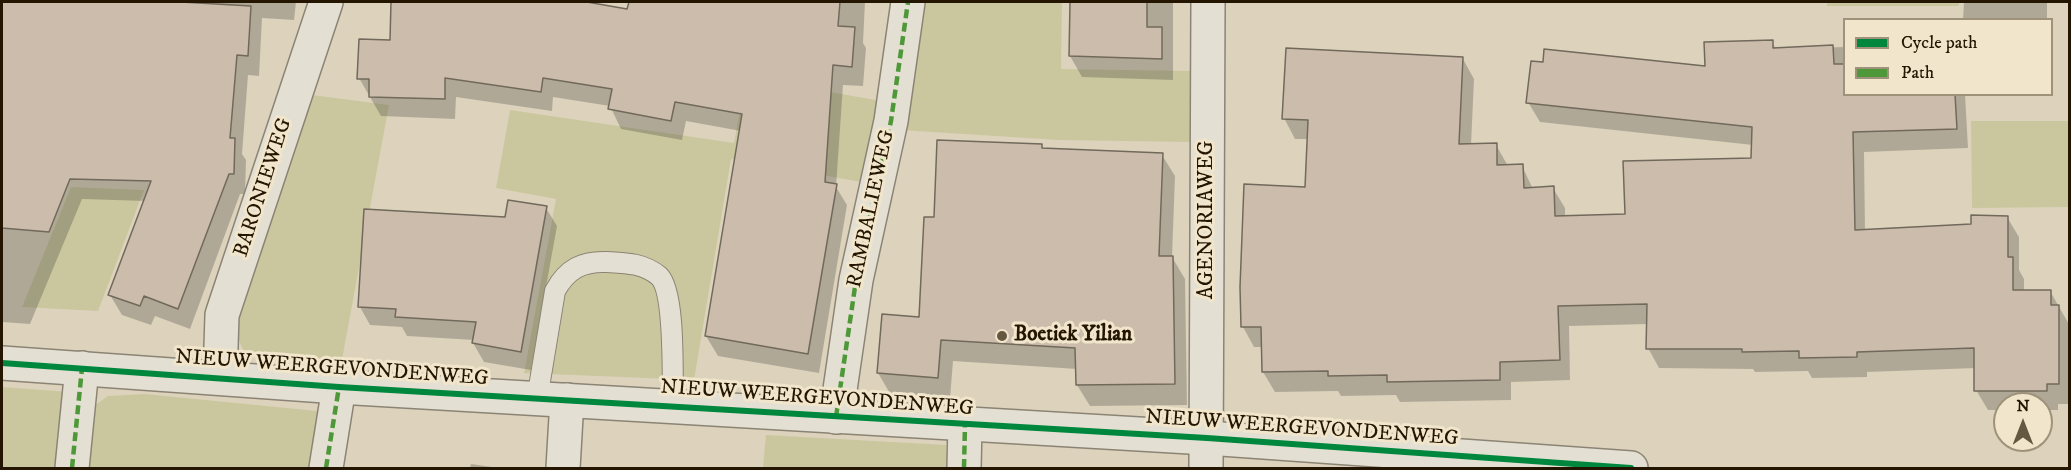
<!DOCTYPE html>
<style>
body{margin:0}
#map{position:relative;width:2071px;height:470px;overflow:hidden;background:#ddd3bc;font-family:"IM FELL DW Pica",serif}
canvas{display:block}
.frame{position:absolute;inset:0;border:3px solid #241501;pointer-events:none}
.legend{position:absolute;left:1843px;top:18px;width:210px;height:78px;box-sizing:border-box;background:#f1e6cb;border:2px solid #9f927a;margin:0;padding:8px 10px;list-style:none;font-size:18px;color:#241501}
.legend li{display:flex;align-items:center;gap:12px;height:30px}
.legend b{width:30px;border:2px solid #9f927a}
.north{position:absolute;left:1993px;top:392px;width:60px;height:60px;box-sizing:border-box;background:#f1e6cb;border:2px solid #9f927a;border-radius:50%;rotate:0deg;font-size:16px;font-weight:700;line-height:24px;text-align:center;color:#241501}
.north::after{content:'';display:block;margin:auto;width:21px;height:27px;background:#655842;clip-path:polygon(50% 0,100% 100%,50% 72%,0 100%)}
</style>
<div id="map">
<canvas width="2071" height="470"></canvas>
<div class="frame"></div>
<ul class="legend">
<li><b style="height:8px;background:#00873e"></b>Cycle path</li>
<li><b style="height:8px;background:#4e9839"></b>Path</li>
</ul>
<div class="north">N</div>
</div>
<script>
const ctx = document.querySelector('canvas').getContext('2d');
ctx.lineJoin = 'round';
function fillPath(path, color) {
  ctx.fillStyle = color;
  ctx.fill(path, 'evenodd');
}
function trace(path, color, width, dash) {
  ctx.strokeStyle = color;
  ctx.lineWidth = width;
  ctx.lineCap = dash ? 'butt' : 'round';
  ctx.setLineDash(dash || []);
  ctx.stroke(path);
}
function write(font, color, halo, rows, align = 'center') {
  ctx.font = font + ' "IM FELL DW Pica",serif';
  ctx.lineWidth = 6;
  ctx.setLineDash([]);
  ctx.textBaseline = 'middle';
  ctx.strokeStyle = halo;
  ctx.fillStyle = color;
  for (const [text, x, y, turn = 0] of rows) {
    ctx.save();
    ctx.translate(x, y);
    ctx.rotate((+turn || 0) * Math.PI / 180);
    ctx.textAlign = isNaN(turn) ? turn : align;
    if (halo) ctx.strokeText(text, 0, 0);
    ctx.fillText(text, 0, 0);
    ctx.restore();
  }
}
fillPath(new Path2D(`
 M921,2h141l-1,67 131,2 -2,71 -131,-2 -159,-10z
 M1827,2h132v4h-132z
 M746,77l135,24 -14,82 -136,-24 -37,221 -170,-7 32,-174 -60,-11 14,-78 224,33z
 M312,95l77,10 -48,260 -81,-5 -16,-8 -6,-14 -1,-15z
 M1971,121h98v86l-97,1z
 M71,187l73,3 -46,121 -76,-4z
 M2,387l68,5 -9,76h-59z
 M145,394l182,18 -9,56h-233l6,-60 17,-12z
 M766,435l180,10 2,23h-185z`), '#cac79f');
fillPath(new Path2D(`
 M2,2h294l-2,18 -32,-2 -3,58 -11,-1 -6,79 4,6 -1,34h-5l-50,135 -35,-13 -4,9 -29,-10 -12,-20 36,-94 -64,-2 -52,125 -28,-2z
 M393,2h186l49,8 2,-8h235l-2,41 3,5 -3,38 -20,-1 -7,102 11,18 -28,168 -101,-17 -12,-20 35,-205 -55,-10 -4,19 -61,-11 -11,-23 -57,-9 -1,14 -96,-14 -1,22 -74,-3 -22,-38 32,-36z
 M1070,2h103v78l-91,-3 -12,-21z
 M1964,2h83v18h-84z
 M1772,42l4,7 68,-2v47h121l3,54 -104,4 1,79 108,-5 34,-9 12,20v33l5,9v12h26l20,35v78h-12v6h-17v-6h-36v6h-17l-12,-20v-22l-109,4v5l-55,1 -4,-7 -53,1 -2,-3 -94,-1 -11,-20v-24l-79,2 1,54 -59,2v18l-111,2 -4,-7 -55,1 -3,-5 -63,1 -12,-20v-25h-9l-11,-20 63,-138 3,-50h-14l-11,-21 179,-59 11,20 -3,66h25l12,21h14l11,23 20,-1 12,20v9l61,-2 126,-56 1,-14 -213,-23 -12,-20 178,-34z
 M1041,146l3,4 118,5 13,21 -3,81 13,22 2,126 -97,1 -13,-21v-16l-124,-8 -3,38 -59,-4 -13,-22 42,-54 16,-100z
 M546,208l11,18 -26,144 -47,-8 -11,-19 1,-3 -67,-4 -5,-9 -32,-2 -10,-18 146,-88z
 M471,464l28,4h-29z`), '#0003');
const building = new Path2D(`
 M2,2h179l70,4 -3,50 -11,-1 -7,83h5l-1,36h-5l-51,135 -34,-13 -4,10 -32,-11 43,-114 -81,-2 -21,53 -47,-4z
 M391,2h196l40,7 2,-7h211l-2,24 17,1 -3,40 -19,-2 -8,117 12,2 -29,170 -103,-18 37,-222 -67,-12 -4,19 -63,-12 4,-20 -69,-11 -2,14 -96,-14v21l-76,-2v-18h-12l2,-40 31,1z
 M1070,2h77v25h15v32l-93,-3z
 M1773,40v8l60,-3 1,19h10l1,30h110l2,35 -104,3 2,98 116,-6v-9l37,1v41h5v33h38v15h8v79h-12v7h-73v-43l-117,4v5l-58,1v-7l-57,1v-3h-96l1,-45 -89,2 2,54 -60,2v18l-113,2v-7l-59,1v-5l-66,1 -1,-45h-20l-1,-40 4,-103 61,3 3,-67 -26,-1 4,-71 177,9 -4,87 38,-1v22l26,-1 1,24 30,-2 1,30 70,-2 -2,-53 128,-3 1,-31 -226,-24 5,-42 12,1 1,-13 161,17 -1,-24z
 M937,140l105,4v4l121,5 -4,103h14l2,128 -99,1 -1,-37 -134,-8 -3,38 -61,-5 5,-59 37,3 5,-100h10z
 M508,200l39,6 -26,146 -49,-9 4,-21 -81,-5 1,-8 -38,-2 6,-98 141,8z`);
fillPath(building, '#cbbcac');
trace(building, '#71695b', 1.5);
const service = new Path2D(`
 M537,399l18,-108c12,-22 27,-30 52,-29 19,1 36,1 52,14 17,16 13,104 14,130`);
const minor = new Path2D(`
 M220,378l2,-63 104,-313
 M836,417l20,-137 35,-159 17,-119
 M72,468l10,-100
 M326,468l13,-81
 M563,468l4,-68
 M964,468l1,-43
 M1206,468l2,-466`);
const tertiary = new Path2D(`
 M2,363l337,24 868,51 424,30`);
trace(service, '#8b8474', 22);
trace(minor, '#8b8474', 36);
trace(tertiary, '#8b8474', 36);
trace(service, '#e4dfd3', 20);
trace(minor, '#e4dfd3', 33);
trace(tertiary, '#e4dfd3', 33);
trace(new Path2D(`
 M836,417l20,-137 35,-159 17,-119
 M72,468l10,-100
 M326,468l13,-81
 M964,468l1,-43`), '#4e9839', 4.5, [9, 4.5]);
trace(new Path2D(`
 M2,363l337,24 868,51 424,30`), '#00873e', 6);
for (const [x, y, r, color] of [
 [1002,336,6,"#655842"]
]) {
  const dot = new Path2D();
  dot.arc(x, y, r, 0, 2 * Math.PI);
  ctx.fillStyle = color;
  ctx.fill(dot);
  trace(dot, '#f1e6cb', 2);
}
write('21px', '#241501', '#f1e6cb', [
 ["BARONIEWEG",264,188,-72],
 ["RAMBALIEWEG",872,209,-78],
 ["AGENORIAWEG",1208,220,-90],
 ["NIEUW WEERGEVONDENWEG",332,369,4],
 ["NIEUW WEERGEVONDENWEG",817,399,4],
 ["NIEUW WEERGEVONDENWEG",1302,429,4]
]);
write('bold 21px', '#241501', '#f1e6cb', [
 ["Boetiek Yilian",1014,336]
], 'left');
</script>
